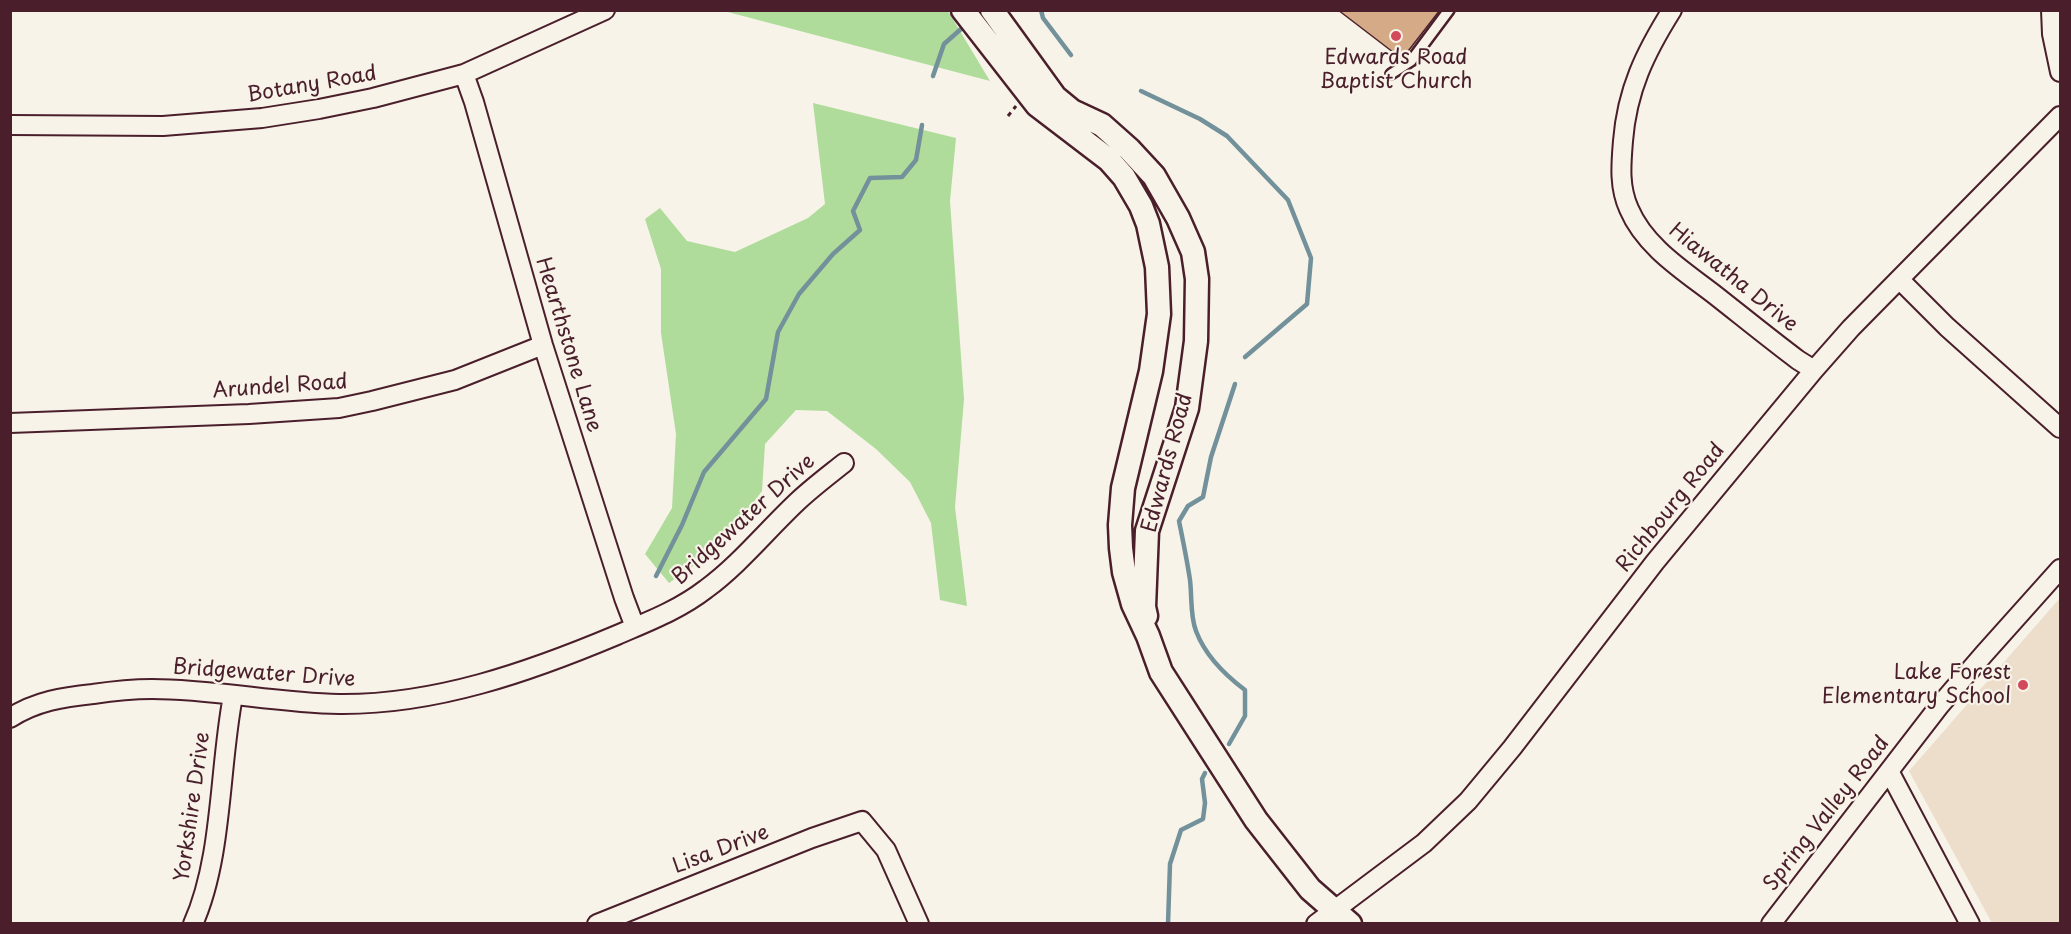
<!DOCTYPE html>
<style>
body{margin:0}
#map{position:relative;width:2071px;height:934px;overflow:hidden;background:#f7f3e8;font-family:"Playpen Sans",sans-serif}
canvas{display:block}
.frame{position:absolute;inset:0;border:12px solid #4a1f2b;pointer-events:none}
</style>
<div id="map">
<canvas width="2071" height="934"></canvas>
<div class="frame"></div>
</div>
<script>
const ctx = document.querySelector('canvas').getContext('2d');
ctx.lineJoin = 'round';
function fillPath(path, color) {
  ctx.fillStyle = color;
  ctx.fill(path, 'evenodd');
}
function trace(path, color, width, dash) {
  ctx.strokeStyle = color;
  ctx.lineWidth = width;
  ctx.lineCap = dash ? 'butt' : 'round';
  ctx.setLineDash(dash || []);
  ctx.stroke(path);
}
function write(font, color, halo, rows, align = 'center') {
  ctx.font = font + ' "Playpen Sans",sans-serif';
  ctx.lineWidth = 4.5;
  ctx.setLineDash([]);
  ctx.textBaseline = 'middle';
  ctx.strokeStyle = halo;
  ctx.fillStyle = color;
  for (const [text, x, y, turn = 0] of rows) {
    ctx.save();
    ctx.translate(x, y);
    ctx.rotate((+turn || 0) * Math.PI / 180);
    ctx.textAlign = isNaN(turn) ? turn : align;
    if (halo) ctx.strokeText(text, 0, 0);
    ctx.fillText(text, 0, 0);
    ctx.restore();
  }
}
fillPath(new Path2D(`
 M2060,598v325h-68l-83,-152z`), '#edddcb');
fillPath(new Path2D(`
 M724,11h224l42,70z
 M813,103l143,35 -6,63 14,198 -9,108 12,99 -27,-6 -9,-77 -21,-41 -34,-33 -49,-38 -31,-1 -31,34 -3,47 -43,57 -50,35 -24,-29 27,-46 4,-74 -15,-101v-64l-16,-50 15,-11 27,33 48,11 73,-34 17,-14z`), '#afdc9a');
trace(new Path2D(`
 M1041,10l2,8 28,37
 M933,76l11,-32 17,-15
 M1141,91l59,28 27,17 61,64 23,58 -4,46 -62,53
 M656,576l26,-51 22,-53 62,-73 12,-67 21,-38 34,-40 27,-24 -7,-19 17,-33 32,-1 14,-17 6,-35
 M1229,744l16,-28v-26c-20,-15 -40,-35 -49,-59 -6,-15 -4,-35 -6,-51 -3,-20 -7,-39 -11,-59l9,-15 15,-9 8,-40 24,-73
 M1168,924l2,-60 11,-34 22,-11 2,-16 -3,-24 3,-6`), '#72919b', 4.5);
const building = new Path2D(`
 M1338,10h102l-38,49z`);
fillPath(building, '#d5aa87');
trace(building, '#4a1f2b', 1.5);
const service = new Path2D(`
 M1391,74l20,-13 38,-51`);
const minor = new Path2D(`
 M1672,10c-27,43 -45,80 -49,131 -2,24 -4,46 6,68 16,38 55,62 86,86 28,22 55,44 83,65l16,10
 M2051,10l1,24 8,38
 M464,74l10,28 69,243 81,253 11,29
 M10,125l153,1 99,-8 57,-9 54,-11 91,-24 141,-64
 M1900,280l47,47 113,101
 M10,423l239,-9 90,-6 33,-7 83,-21 88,-35
 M10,718c26,-17 54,-21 83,-24 20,-3 39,-5 59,-5 63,0 124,14 187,15 96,1 190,-32 278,-69 30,-13 62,-25 89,-46 34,-25 61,-59 92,-88 15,-14 31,-26 46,-38
 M1889,771l81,153
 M193,924c30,-67 26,-156 40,-228
 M597,924l215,-86 50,-17 24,29 33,74
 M1316,924l108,-81 44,-42 44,-53 143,-186 159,-192 37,-42 209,-212
 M1771,924l169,-219 44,-51 76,-85`);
const tertiary = new Path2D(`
 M963,10l74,95 72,55 15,17 17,29 7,18 9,43 2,47 -8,57 -28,117 -3,37 1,23 3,24 9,32 15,32 13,36 95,148 54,69 40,35
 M992,10l63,87 17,14 30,14 27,24 25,27 24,42 15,34 4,27 -1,62 -9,67 -40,123 -3,76 2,9`);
trace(service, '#4a1f2b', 14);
trace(minor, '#4a1f2b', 22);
trace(tertiary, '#4a1f2b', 27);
trace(new Path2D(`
 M1008,116l8,-10`), '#4a1f2b', 3, [4.5, 4.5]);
trace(service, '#f7f3e8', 9);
trace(minor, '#f7f3e8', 18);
trace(tertiary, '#f7f3e8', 22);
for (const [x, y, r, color] of [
 [1396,36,6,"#d1495b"],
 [2023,685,6,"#d1495b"]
]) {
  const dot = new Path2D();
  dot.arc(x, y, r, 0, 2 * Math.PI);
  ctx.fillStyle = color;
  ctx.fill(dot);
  trace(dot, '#f7f3e8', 2);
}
write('21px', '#4a1f2b', '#f7f3e8', [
 ["Edwards Road",1396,58],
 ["Baptist Church",1396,82],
 ["Lake Forest",2011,673,"right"],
 ["Elementary School",2011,697,"right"]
]);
write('21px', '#4a1f2b', '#f7f3e8', [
 ["Botany Road",312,85,-10],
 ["Hiawatha Drive",1733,278,39],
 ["Hearthstone Lane",568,345,73],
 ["Arundel Road",280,387,-4],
 ["Edwards Road",1168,463,-75],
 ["Richbourg Road",1671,508,-51],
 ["Bridgewater Drive",744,520,-42],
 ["Bridgewater Drive",264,674,4],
 ["Yorkshire Drive",193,807,-82],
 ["Spring Valley Road",1827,814,-52],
 ["Lisa Drive",721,850,-21]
]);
</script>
